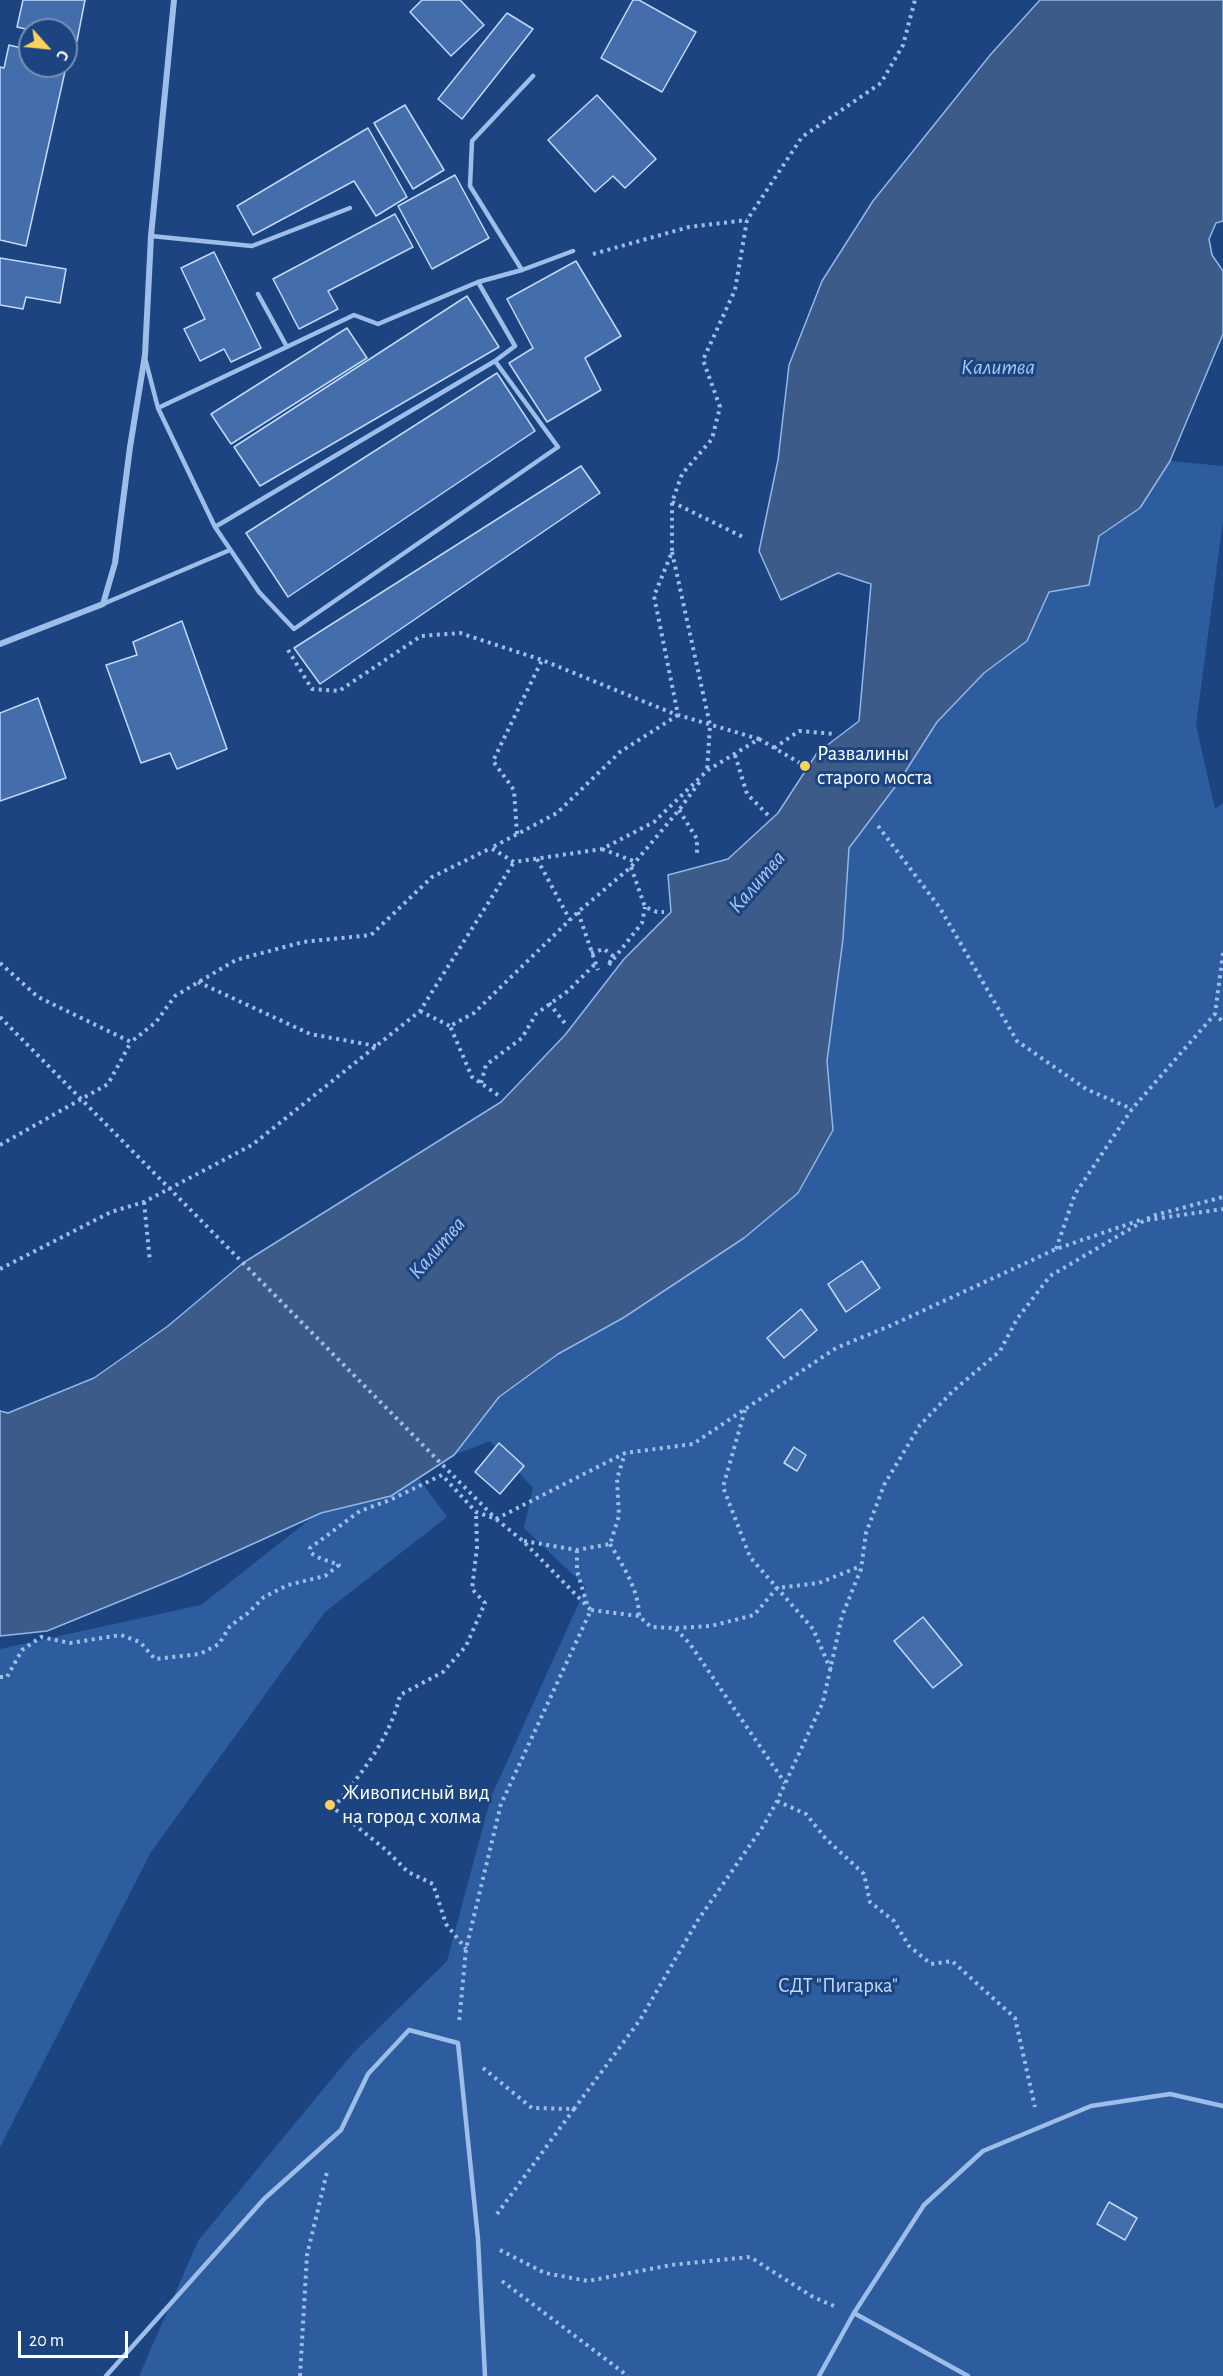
<!DOCTYPE html>
<meta charset="utf-8">
<style>
body{margin:0}
#map{position:relative;width:1223px;height:2376px;overflow:hidden;background:#1b4480;font-family:"Alegreya Sans",sans-serif}
canvas{display:block}
.north{position:absolute;left:18px;top:18px;width:60px;height:60px;box-sizing:border-box;background:#1b4480;border:2px solid #768fb3;border-radius:50%;rotate:117deg;font-size:16px;font-weight:700;line-height:24px;text-align:center;color:#fff}
.north::after{content:'';display:block;margin:auto;width:21px;height:27px;background:#fcd25a;clip-path:polygon(50% 0,100% 100%,50% 72%,0 100%)}
.scale{position:absolute;left:18px;top:2331px;width:110px;height:27px;box-sizing:border-box;border:3px solid #fff;border-top:0;padding-left:8px;font-size:18px;line-height:21px;white-space:nowrap;color:#fff;-webkit-text-stroke:4px #1b4480;paint-order:stroke}
</style>
<div id="map">
<canvas width="1223" height="2376"></canvas>
<div class="north">С</div>
<div class="scale">20 m</div>
</div>
<script>
const ctx = document.querySelector('canvas').getContext('2d');
ctx.lineJoin = 'round';
function fillPath(path, color) {
  ctx.fillStyle = color;
  ctx.fill(path, 'evenodd');
}
function trace(path, color, width, dash) {
  ctx.strokeStyle = color;
  ctx.lineWidth = width;
  ctx.lineCap = dash ? 'butt' : 'round';
  ctx.setLineDash(dash || []);
  ctx.stroke(path);
}
function write(font, color, halo, rows, align = 'center') {
  ctx.font = font + ' "Alegreya Sans",sans-serif';
  ctx.lineWidth = 6;
  ctx.setLineDash([]);
  ctx.textBaseline = 'middle';
  ctx.strokeStyle = halo;
  ctx.fillStyle = color;
  for (const [text, x, y, turn = 0] of rows) {
    ctx.save();
    ctx.translate(x, y);
    ctx.rotate((+turn || 0) * Math.PI / 180);
    ctx.textAlign = isNaN(turn) ? turn : align;
    if (halo) ctx.strokeText(text, 0, 0);
    ctx.fillText(text, 0, 0);
    ctx.restore();
  }
}
fillPath(new Path2D(`
 M1170,461l53,5v55l-27,204 19,84 8,-6v1573h-1084l59,-135 155,-188 94,-92 44,-164 95,-210 -62,-59 9,-40 -43,-47 -36,14 45,-58 59,-43 65,-36 60,-40 65,-49 85,-100 -6,-68 16,-122 6,-91 49,-65 39,-61 47,-49 43,-32 22,-49 40,-7 10,-49 41,-28z
 M398,1450l49,67 -122,95 -174,240 -151,295v-498l201,-44z`), '#2e5d9f');
const water = new Path2D(`
 M1040,0h183v221l-7,2 -7,16 3,16 11,16v63l-53,127 -30,47 -41,28 -10,49 -40,7 -22,49 -43,32 -47,49 -39,61 -49,65 -6,91 -16,122 6,69 -35,63 -54,45 -121,80 -65,36 -59,43 -45,58 -63,41 -70,17 -139,63 -135,55 -47,5v-225l8,2 86,-35 74,-52 75,-63 258,-161 64,-67 59,-76 47,-47 -3,-37 60,-16 50,-46 39,-60 42,-32 12,-137 -33,-11 -57,27 -22,-49 19,-91 11,-95 33,-84 51,-80 118,-147z`);
fillPath(water, '#3c5b88');
trace(water, '#91b8ec', 1.5);
const building = new Path2D(`
 M23,0h62l-8,41 -11,-3v-8h-36l-13,-3z
 M422,0h38l24,25 -33,31 -41,-44z
 M633,0h6l57,32 -34,60 -61,-34z
 M507,13l26,16 -71,90 -24,-20z
 M9,45l21,5v16h36v-8h2l-42,188 -26,-6v-173l4,1z
 M597,95l59,64 -31,29 -12,-12 -18,16 -47,-52z
 M405,105l39,65 -31,19 -39,-66z
 M368,128l39,69 -31,19 -22,-35 -101,54 -16,-29z
 M455,175l34,63 -57,31 -34,-63z
 M395,214l18,33 -85,44 10,18 -39,20 -26,-50z
 M214,252l47,96 -30,14 -7,-13 -24,12 -16,-32 21,-10 -24,-51z
 M0,258l66,11 -6,34 -34,-6 -3,12 -23,-4z
 M576,261l45,75 -36,22 16,32 -54,32 -38,-59 24,-15 -26,-49z
 M467,296l32,51 -239,139 -26,-39z
 M347,328l20,30 -136,86 -20,-30z
 M497,373l38,58 -247,166 -42,-64z
 M581,466l19,27 -280,191 -26,-36z
 M182,621l45,128 -50,20 -7,-16 -29,10 -35,-98 31,-10 -4,-13z
 M38,698l28,80 -66,23v-88z
 M862,1261l18,27 -34,24 -18,-28z
 M801,1309l16,21 -33,28 -17,-20z
 M499,1443l25,23 -24,28 -25,-22z
 M794,1447l12,8 -9,16 -13,-8z
 M923,1617l39,48 -29,23 -39,-47z
 M1109,2202l28,16 -12,22 -28,-16z`);
fillPath(building, '#436eab');
trace(building, '#c3d9f8', 1.5);
trace(new Path2D(`
 M593,254l96,-27 58,-7
 M672,502l71,35
 M672,552l38,173 -3,46
 M288,650l24,39 27,2 82,-55 39,-3 82,27 135,55
 M678,715l-58,37 -63,61 -66,35 23,14 88,-13 52,-27 54,-52 51,-31 -81,-24 -24,-119 18,-44v-50l10,-28 30,-35 8,-32 -17,-47 32,-70 12,-70 55,-83 79,-54 22,-38 12,-45
 M759,739l46,27
 M774,748l25,-17 36,3
 M735,755l12,39 21,21
 M679,810l18,29v15
 M878,826l62,82 77,133 69,48 46,20
 M517,834l-3,-44 -21,-29 49,-101
 M602,849l34,13
 M537,859l33,61
 M631,867l14,40 12,5h7
 M578,912l20,58
 M591,953l13,-4 9,7 -5,10 34,-43 3,-16
 M1223,953l-8,61 8,8
 M0,963l38,34 93,45 25,-20 19,-26 61,-36 67,-18 68,-7 61,-58 59,-29
 M198,982l112,52 66,12
 M549,1003l18,23
 M420,1011l30,15
 M481,1083l5,-18 36,-27 14,-24 32,-23 28,-28
 M498,1095l-26,-18 -22,-51 24,-13 104,-101 53,-45 48,-57 22,-30
 M0,1145l108,-61 23,-42
 M144,1202l6,60
 M1147,1220l76,-11
 M1056,1249l19,-55 57,-85 83,-95
 M0,1269l111,-57 33,-10 108,-57 168,-134 94,-149
 M745,1410l-22,77 27,70 63,72 18,41
 M496,1519l129,-66 68,-9 143,-96 56,-23 164,-76 87,-30
 M524,1541l53,9 33,-6 9,-28 -2,-37 8,-26
 M610,1544c13,22 29,46 29,72l12,11 24,1 15,16 95,139
 M577,1550v21l10,33
 M591,1610l48,6
 M676,1628l35,-2 43,-11 23,-27 42,-5 42,-17
 M0,1677h7l15,-27 19,-13 29,6 51,-8 19,7 15,17 45,-5 19,-10 11,-18 18,-13 16,-16 24,-12 37,-9 14,-11 -22,-8 -6,-4 -1,-5 50,-37 30,-11 52,-25 34,37 20,7 27,22 68,69 -90,194 -35,145 -7,74
 M777,1801l29,13 20,25 38,35 6,28 24,19 15,25 22,18 21,-3 63,57 20,89
 M330,1805l56,45 22,22 25,12 13,40 20,25
 M333,1808c28,-34 57,-69 67,-113l43,-23 23,-26 19,-43 -13,-14 5,-42 -1,-35
 M483,2068l49,40 42,1 66,-89 58,-100 66,-95 13,-24 46,-99 19,-86 19,-47 5,-36 18,-48 36,-60 33,-34 47,-40 17,-32 33,-43 102,-60 71,-19
 M497,2214l77,-105
 M500,2250l45,23 43,8 83,-16 79,-8 63,40 21,9
 M502,2281l126,95
 M300,2376l7,-121 20,-83`), '#9ebeea', 4, [3, 4.5]);
trace(new Path2D(`
 M151,236l101,10 98,-38
 M522,270l51,-19
 M478,282l44,-12 -52,-84 2,-45 61,-65
 M258,294l29,53
 M145,358l13,50 57,119 44,65 35,37 264,-182 -63,-86 20,-15 -37,-64 -100,42 -24,-9 -196,93
 M215,527l280,-166
 M103,604l127,-54
 M854,2313l114,63
 M106,2376l158,-177 77,-69 27,-56 41,-44 49,13 20,196 7,137
 M819,2376l35,-63 70,-108 59,-54 108,-45 79,-12 53,12`), '#9ebeea', 4.5);
trace(new Path2D(`
 M0,644l103,-40 12,-41 15,-116 15,-92 6,-119 23,-236`), '#9ebeea', 6);
trace(new Path2D(`
 M0,1017l496,502`), '#9ebeea', 4, [3, 4.5]);
for (const [x, y, r, color] of [
 [805,766,6,"#fcd25a"],
 [330,1805,6,"#fcd25a"]
]) {
  const dot = new Path2D();
  dot.arc(x, y, r, 0, 2 * Math.PI);
  ctx.fillStyle = color;
  ctx.fill(dot);
  trace(dot, '#1b4480', 2);
}
write('21px', '#fff', '#1b4480', [
 ["Развалины",817,754],
 ["старого моста",817,778],
 ["Живописный вид",342,1793],
 ["на город с холма",342,1817]
], 'left');
write('21px', '#c3d9f8', '#1b4480', [
 ["СДТ \"Пигарка\"",838,1986]
]);
write('italic 22px', '#a9c8f2', '#1b4480', [
 ["Калитва",998,367],
 ["Калитва",757,882,-49],
 ["Калитва",437,1248,-49]
]);
</script>
